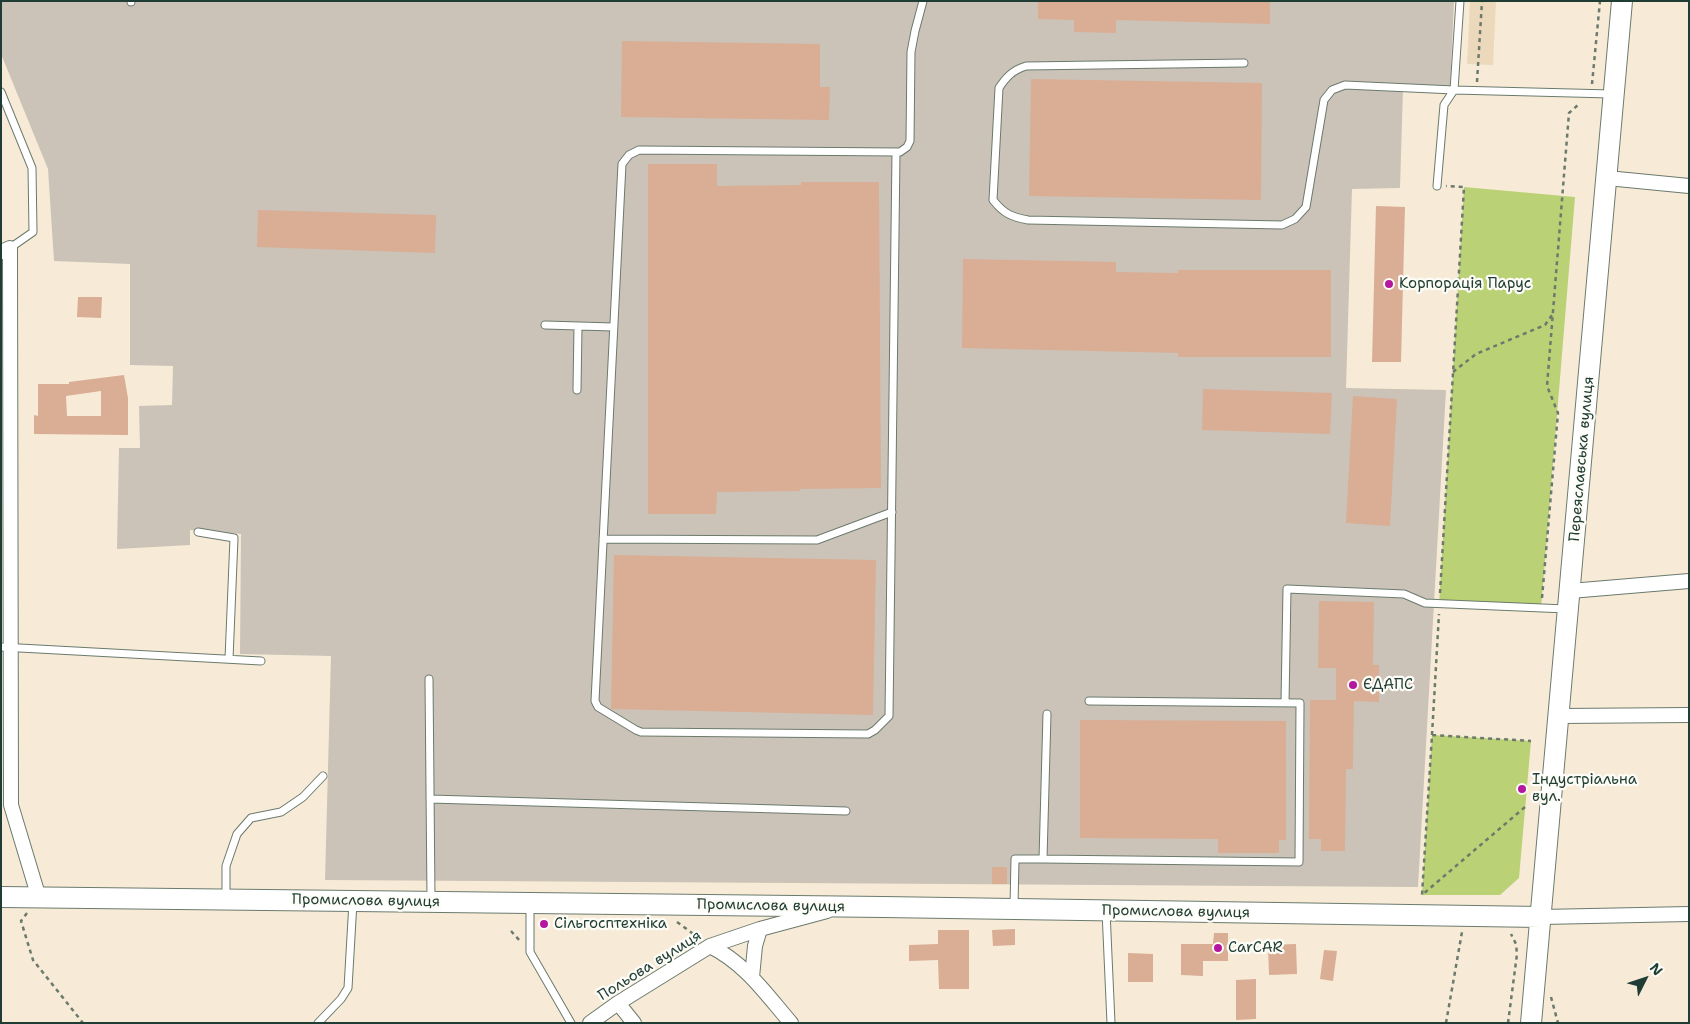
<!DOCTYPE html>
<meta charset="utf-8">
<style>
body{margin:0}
#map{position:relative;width:1690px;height:1024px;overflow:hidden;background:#f7ebd7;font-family:"Shantell Sans",sans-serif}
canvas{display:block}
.frame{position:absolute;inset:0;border:2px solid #1f3d34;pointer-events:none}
.north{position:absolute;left:1620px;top:954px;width:50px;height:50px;-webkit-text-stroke:4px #fdfcf7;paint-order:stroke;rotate:49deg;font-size:14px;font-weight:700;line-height:20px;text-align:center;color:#1f3d34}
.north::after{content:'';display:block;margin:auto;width:18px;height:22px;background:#1f3d34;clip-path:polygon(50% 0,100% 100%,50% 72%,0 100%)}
</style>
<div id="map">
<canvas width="1690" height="1024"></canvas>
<div class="frame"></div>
<div class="north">N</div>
</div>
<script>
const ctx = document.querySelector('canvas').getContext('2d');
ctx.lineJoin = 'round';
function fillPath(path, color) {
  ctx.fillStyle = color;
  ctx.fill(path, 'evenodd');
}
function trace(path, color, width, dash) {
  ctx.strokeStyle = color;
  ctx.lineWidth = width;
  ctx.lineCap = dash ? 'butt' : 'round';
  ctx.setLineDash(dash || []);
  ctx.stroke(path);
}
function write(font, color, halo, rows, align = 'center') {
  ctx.font = font + ' "Shantell Sans",sans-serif';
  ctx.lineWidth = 4.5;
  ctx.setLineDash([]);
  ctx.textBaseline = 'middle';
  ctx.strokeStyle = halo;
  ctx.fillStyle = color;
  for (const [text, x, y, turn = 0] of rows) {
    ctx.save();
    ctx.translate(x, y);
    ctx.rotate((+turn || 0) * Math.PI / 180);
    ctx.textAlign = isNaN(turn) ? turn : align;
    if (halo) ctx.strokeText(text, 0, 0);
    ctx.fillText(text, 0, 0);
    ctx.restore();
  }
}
fillPath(new Path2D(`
 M1470,1h26l-3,64 -26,-1z`), '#ecd8ba');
fillPath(new Path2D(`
 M1,1h1453l-4,89 -47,-2 -3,100 -48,1 -6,199 100,2 -28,497 -1093,-7 6,-224 -91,-2 1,-120 -51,-4v15l-73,4 2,-101h21l-1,-42 33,-1 1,-39 -43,-1v-101l-76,-3 -6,-92 -47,-115z`), '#cbc3b8');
fillPath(new Path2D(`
 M1464,187l111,10 -34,411 -102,-4z
 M1432,735l99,6 -12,137 -19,17h-78z`), '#bbd176');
fillPath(new Path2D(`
 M1038,1h232v23l-154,-4v13l-42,-1v-12l-36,-1z
 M622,41l198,3v43h10l-1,33 -208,-3z
 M1031,79l231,4 -1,117 -232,-4z
 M648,164h69v22l84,-1v-3h78l2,306 -81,1v2l-83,1 -1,22h-68z
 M1376,206l29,1 -4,155h-29z
 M258,210l178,5 -1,38 -178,-6z
 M963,259l153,3v10l62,1v-3h153v87h-153v-4l-216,-5z
 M78,297h24l-1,21 -24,-1z
 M124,375l4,23v37l-94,-1v-19l4,1v-32h31v-2zM101,391v25h-34l-1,-20z
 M1203,389l129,4 -2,41 -128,-4z
 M1353,396l44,3 -7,127 -44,-3z
 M614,555l262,5 -3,155 -262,-6z
 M1319,601l55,1 -1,63h6v37l-25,-1 -1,68h-7l-1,82h-24v-12h-12l1,-139h26v-32h-18z
 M1080,720l206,1v119h-7v13h-61v-14l-138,-1z
 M992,867h15v17h-15z
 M1015,929v16l-22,1 -1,-16z
 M938,930h31v59h-30l-1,-29 -29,1v-16l29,-1z
 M1214,933h14v28h-25v15l-22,-1v-31h32z
 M1296,944l1,30 -28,1 -1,-30z
 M1324,950l13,1 -4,30 -13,-2z
 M1128,953l25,1v28h-25z
 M1256,979v40l-20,1v-40z`), '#daad95');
const lane = new Path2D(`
 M131,2v-1
 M1244,63l-218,3c-13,4 -20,11 -27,22l-6,112c11,14 19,17 35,20l254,5 13,-6 11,-12 18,-107 8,-10 13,-5 109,5 6,-89
 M1,92l31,76 1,64 -23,16
 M896,152l-7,564 -14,14 -7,4 -227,-2 -5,-2 -38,-23 -3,-6 27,-537 7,-9 10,-5 261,2 7,-5 3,-6 1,-89 4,-21 8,-30
 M1437,186l7,-81 10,-15 157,4
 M545,325l68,2
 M577,390l1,-64
 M198,532l36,6 -5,121
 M603,539l214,1 75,-28
 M1,647l260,14
 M429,679l2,220
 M1285,703l2,-114 117,5 21,9 141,6
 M430,799l416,12
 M1043,859l256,3 1,-159 -211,-2
 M226,897v-31l11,-32 14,-16 30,-6 22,-15 20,-21
 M530,904v48l41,71
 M1014,907l1,-48h28l4,-145
 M1106,911l5,112
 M318,1023l23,-24 7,-11 5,-86`);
const street = new Path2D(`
 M1607,178l82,8
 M1,252l9,-4 1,557 28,93
 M1570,591l119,-10
 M1559,716l130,-1
 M1541,917l148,-3
 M710,946c36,18 56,48 81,77
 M752,977l3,-31 5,-17
 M618,1003l16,20
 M590,1023l28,-20 92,-57 50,-17 67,-18`);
const secondary = new Path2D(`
 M1,897l882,10 658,10
 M1531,1023l91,-1022`);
trace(lane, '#6b7a6d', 9);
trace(street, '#6b7a6d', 16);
trace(secondary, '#6b7a6d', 22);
trace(new Path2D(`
 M1477,82l5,-81
 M1592,84l8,-83
 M1453,372l23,-18 69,-29 7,-10
 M1440,593l24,-406 -18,-1
 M1542,598l16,-185 -11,-27 22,-273 10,-9
 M1432,735l7,-121
 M1525,807l-103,88 10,-160 99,6
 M27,913l-6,8 12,39 50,63
 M677,922l22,16
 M511,931l9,10
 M1551,997l7,26
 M1446,1023l16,-91
 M1508,1023l9,-69 -1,-10 -5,-10`), '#6b7a6d', 2.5, [4, 4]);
trace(lane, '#fff', 7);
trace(street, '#fff', 14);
trace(secondary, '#fff', 20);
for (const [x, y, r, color] of [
 [1389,284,5,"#b5179e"],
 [1353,685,5,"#b5179e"],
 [1522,789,5,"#b5179e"],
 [544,924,5,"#b5179e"],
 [1218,948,5,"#b5179e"]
]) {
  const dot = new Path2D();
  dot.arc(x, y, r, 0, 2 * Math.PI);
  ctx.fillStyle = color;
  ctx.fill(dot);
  trace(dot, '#fdfcf7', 2);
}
write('15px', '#1f3d34', '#fdfcf7', [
 ["Корпорація Парус",1399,284],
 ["ЄДАПС",1363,685],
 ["Індустріальна",1532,780],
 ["вул.",1532,797],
 ["Сільгосптехніка",554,924],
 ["CarCAR",1228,948]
], 'left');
write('15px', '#1f3d34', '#fdfcf7', [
 ["Переяславська вулиця",1582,459,-85],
 ["Промислова вулиця",366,901,1],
 ["Промислова вулиця",771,906,1],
 ["Промислова вулиця",1176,912,1],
 ["Польова вулиця",650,966,-32]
]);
</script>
